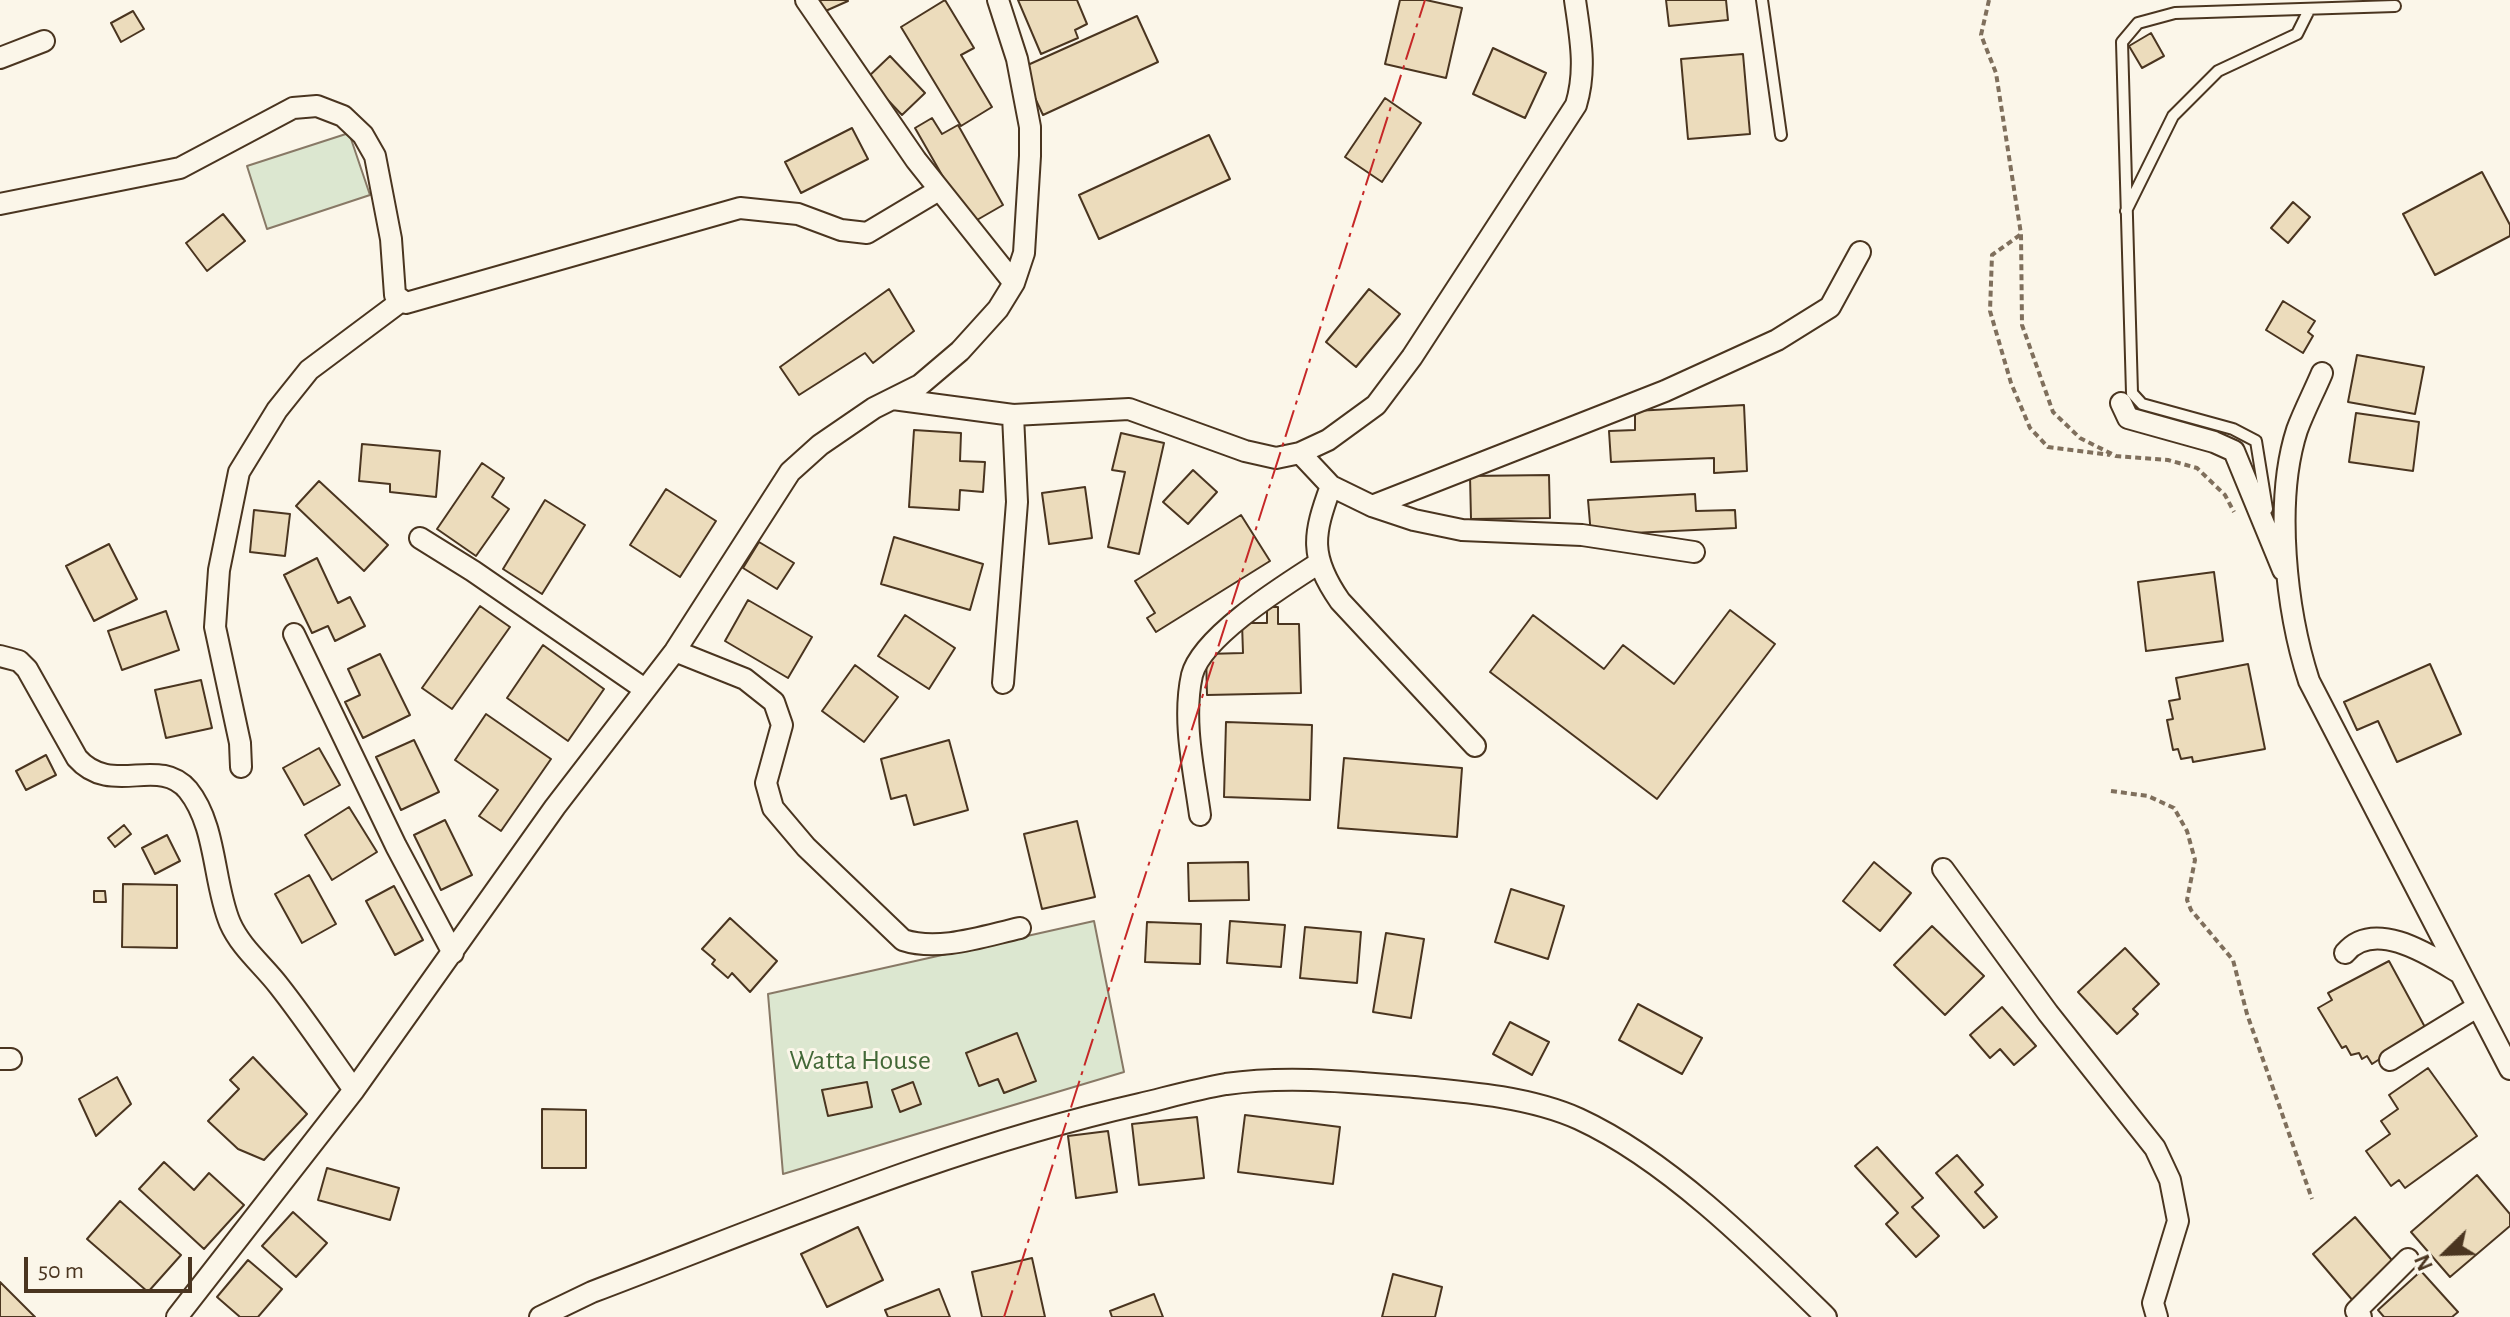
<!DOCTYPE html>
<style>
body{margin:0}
#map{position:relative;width:2510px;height:1317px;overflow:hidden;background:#fbf6e9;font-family:"Alegreya Sans",sans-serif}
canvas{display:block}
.north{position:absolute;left:2406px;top:1213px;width:80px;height:80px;-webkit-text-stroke:6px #fbf6e9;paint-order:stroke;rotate:247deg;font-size:22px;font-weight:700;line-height:32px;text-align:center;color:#4a3520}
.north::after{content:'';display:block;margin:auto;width:28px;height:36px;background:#4a3520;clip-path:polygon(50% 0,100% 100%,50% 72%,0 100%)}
.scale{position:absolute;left:24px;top:1257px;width:168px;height:36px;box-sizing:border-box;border:4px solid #4a3520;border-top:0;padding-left:10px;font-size:24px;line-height:28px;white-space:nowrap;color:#4a3520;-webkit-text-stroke:6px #fbf6e9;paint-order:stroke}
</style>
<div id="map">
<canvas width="2510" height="1317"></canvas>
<div class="north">N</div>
<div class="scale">50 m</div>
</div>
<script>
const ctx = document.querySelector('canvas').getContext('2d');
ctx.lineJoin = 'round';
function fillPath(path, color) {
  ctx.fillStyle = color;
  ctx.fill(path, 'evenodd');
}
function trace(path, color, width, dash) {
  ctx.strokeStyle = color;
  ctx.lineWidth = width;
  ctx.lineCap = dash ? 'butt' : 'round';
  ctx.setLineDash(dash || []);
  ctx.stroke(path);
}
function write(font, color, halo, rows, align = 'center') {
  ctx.font = font + ' "Alegreya Sans",sans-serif';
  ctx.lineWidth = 6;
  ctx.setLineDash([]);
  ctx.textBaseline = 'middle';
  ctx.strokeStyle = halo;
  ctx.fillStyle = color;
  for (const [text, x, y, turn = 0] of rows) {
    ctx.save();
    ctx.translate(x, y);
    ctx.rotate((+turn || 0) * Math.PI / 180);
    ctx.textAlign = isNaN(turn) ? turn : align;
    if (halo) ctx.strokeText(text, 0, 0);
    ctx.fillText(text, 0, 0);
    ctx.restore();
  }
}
const green = new Path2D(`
 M349,133l21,62 -103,34 -20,-63z
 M1094,921l30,151 -341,102 -15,-180z`);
fillPath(green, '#dce7d0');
trace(green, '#887966', 2);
const building = new Path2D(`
 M815,0h32l1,1 -27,12z
 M945,0l29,48 -13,7 31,52 -31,19 -60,-99z
 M1018,0h59l10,24 -12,6 3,8 -37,16z
 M1400,0h26l36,8 -16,70 -61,-14z
 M1666,0h60l2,20 -59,6z
 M133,11l11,18 -23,13 -10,-19z
 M1137,16l21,46 -115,53 -22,-47z
 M2151,33l13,23 -22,12 -13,-22z
 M1493,48l53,25 -21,45 -52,-24z
 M1743,54l7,80 -62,5 -7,-80z
 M890,56l35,37 -23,22 -35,-37z
 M1385,98l36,25 -39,59 -37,-25z
 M932,118l10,16 16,-9 45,80 -33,19 -55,-96z
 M852,128l16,31 -67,34 -16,-31z
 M1209,135l21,44 -131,60 -20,-44z
 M2482,172l28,53v11l-75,39 -32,-61z
 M2293,202l17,15 -22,26 -17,-15z
 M223,214l22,27 -38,30 -21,-28z
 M889,289l25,42 -41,32 -8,-10 -66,42 -19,-28z
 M1369,289l31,25 -44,53 -30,-25z
 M2283,301l32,20 -7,11 5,4 -10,17 -37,-23z
 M2357,355l67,12 -9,47 -67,-12z
 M1744,405l3,66 -33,2v-15l-103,4 -2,-31 26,-1v-19z
 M2356,413l63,9 -6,49 -64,-9z
 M914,430l47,3 -1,28 25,1 -2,30 -23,-2 -1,20 -50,-3z
 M1121,433l43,10 -25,111 -31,-7 17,-75 -13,-2z
 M362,444l78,7 -4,46 -46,-5v-8l-31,-3z
 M482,463l22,15 -12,19 17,12 -33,47 -39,-27z
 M1193,470l24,22 -29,32 -25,-22z
 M1549,475l1,43 -79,1 -1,-43z
 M319,481l69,64 -24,26 -68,-65z
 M1085,487l7,51 -43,6 -7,-51z
 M666,489l50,32 -36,56 -50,-32z
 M1695,494l1,17 39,-1 1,18 -145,7 -3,-35z
 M545,500l40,25 -43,69 -39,-25z
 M254,510l36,4 -5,42 -35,-4z
 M1241,515l29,46 -114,71 -9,-14 8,-5 -20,-32z
 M894,537l89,27 -13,46 -89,-26z
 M759,542l35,21 -17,26 -34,-21z
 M109,544l28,55 -43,22 -28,-55z
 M317,558l21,45 12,-6 15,29 -30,15 -7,-15 -16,7 -28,-58z
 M2214,572l9,69 -77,10 -8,-69z
 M748,600l64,37 -24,41 -63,-37z
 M480,606l30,21 -58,82 -30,-21z
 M1267,607h11v17h21l2,69 -94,2 -1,-41 37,-1 -1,-30h25z
 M1730,610l45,34 -118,155 -167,-127 43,-57 71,54 19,-24 51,39z
 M166,611l13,39 -57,20 -14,-39z
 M905,615l50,33 -26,41 -51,-33z
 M543,645l61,44 -36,52 -61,-43z
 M380,654l30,61 -47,23 -18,-36 15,-7 -12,-26z
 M2248,664l17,85 -72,13 -1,-5 -11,2 -3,-10 -5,1 -6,-30 6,-1 -4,-18 11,-2 -4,-21z
 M2430,664l31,70 -64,28 -19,-41 -21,9 -13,-28z
 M855,665l43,32 -34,45 -42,-31z
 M201,680l11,48 -46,10 -11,-48z
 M486,714l65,45 -50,72 -22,-15 19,-26 -43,-30z
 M1226,722l86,3 -2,75 -86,-3z
 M414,740l25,52 -38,18 -25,-53z
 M949,740l19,70 -54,15 -8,-30 -15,4 -10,-40z
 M319,748l21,37 -36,20 -21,-37z
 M46,755l10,20 -30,15 -10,-19z
 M1344,758l118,10 -5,69 -119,-9z
 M349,807l28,45 -45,28 -27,-45z
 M445,820l27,55 -31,15 -27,-55z
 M1077,821l18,76 -53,12 -18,-75z
 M124,825l7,9 -16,13 -7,-9z
 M167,835l13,26 -25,13 -13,-26z
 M1248,862l1,38 -60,1 -1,-38z
 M1874,862l37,31 -31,38 -37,-30z
 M309,875l27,49 -34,19 -27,-49z
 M123,884l54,1v63l-55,-1z
 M394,886l29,54 -28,15 -29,-54z
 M1511,889l53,17 -16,53 -53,-17z
 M94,891h11l1,11h-12z
 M730,918l47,43 -27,31 -18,-19 -4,5 -16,-14 3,-4 -13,-11z
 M1230,921l55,4 -4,42 -54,-4z
 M1147,922l54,2 -1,40 -55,-2z
 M1932,926l52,50 -39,39 -51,-50z
 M1305,927l56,5 -4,51 -57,-5z
 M1386,933l38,6 -13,79 -38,-6z
 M2125,948l34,36 -26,25 5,5 -21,20 -39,-42z
 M2389,961l37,68 -54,35 -5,-8 -5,3 -3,-6 -8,2 -5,-9 -4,2 -24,-40 14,-8 -4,-7z
 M1638,1004l64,34 -20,36 -63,-34z
 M2002,1007l34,39 -22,19 -14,-16 -10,9 -20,-23z
 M1510,1022l39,20 -17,33 -39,-21z
 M1017,1033l19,48 -32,12 -6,-14 -19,7 -13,-33z
 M253,1057l54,57 -43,46 -26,-11 -30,-28 31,-32 -9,-9z
 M2428,1068l49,68 -72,52 -6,-8 -8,6 -25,-35 24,-17 -9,-13 17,-12 -9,-14z
 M117,1077l14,27 -35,32 -17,-37z
 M867,1082l5,25 -44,9 -6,-26z
 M913,1082l8,22 -21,8 -8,-22z
 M542,1109l44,1v58h-44z
 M1245,1115l95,12 -7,57 -95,-12z
 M1197,1117l7,61 -65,7 -7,-61z
 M1108,1131l9,61 -41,6 -8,-62z
 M1877,1147l46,51 -11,9 27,29 -23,21 -30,-33 12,-11 -43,-47z
 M1957,1155l26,30 -8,7 22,25 -13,11 -48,-55z
 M164,1162l30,28 15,-17 35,32 -40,44 -65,-60z
 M327,1168l72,20 -9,32 -72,-20z
 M2477,1175l33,39v12l-60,51 -39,-45z
 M120,1201l61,54 -33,37 -61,-53z
 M293,1212l34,31 -31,34 -34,-31z
 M2355,1217l41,48 -42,37 -41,-48z
 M858,1227l25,53 -56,27 -26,-53z
 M1032,1258l13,59h-63l-10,-45z
 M248,1260l34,29 -24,28h-18l-23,-20z
 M2421,1271l37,41 -6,5h-68l-6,-7z
 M1393,1274l49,13 -7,30h-53z
 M0,1282l35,35h-35z
 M939,1289l11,28h-62l-3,-7z
 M1154,1294l9,23h-51l-2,-6z`);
fillPath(building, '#ecdcbc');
trace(building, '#4a3520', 2);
const lane = new Path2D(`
 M1762,0l19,135
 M2126,211l47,-95 45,-45 79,-37 12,-24
 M2267,509l-11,-68 -23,-12 -91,-25 -10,-11 -10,-351 16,-19 37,-10 220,-7`);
const street = new Path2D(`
 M806,0l110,160 98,123
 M0,58l44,-17
 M0,204l180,-36 113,-60 24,-2 26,10 20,19 12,21 16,83 4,56 11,8 334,-95 58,6 43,16 26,3 72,-43
 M2322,373c-8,19 -18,38 -25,57 -23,71 -11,180 12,251l201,388
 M893,399l120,16 116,-6 116,42 31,7 24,-5 28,-13 48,-35 36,-48 164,-252c11,-36 4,-69 -1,-105
 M2121,403l7,15 86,24 20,9 49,119
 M1300,453l31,33 41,20 42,14 48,10 120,5 112,17
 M1331,486c-18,49 -22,70 9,115l135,145
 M1372,506l293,-115 112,-51 53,-33 30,-55
 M420,538l53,33 170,117
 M294,634l102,212 57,107
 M675,651l70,28 29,23 8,23 -16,58 7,25 33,39 97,93c36,12 81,-4 117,-12
 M0,656l19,5 8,8 50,89c34,39 82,-3 111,32 29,36 25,93 42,133 11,25 33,42 49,63 26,33 50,69 75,104
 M1003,683l14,-181 -4,-87
 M241,767l-1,-24 -25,-116 4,-57 20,-98 38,-62 32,-40 91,-68
 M1200,815c-6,-44 -18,-95 -8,-140 10,-39 93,-90 127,-112
 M1943,869l105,144 107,135 15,32 8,41 -25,82 4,14
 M2345,953c29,-35 85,2 113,19
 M0,1059h11
 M2390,1060l87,-53
 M177,1317l177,-227 201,-283 120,-156 115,-179 30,-27 54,-37 46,-23 40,-34 38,-42 16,-26 10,-30 6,-97v-29l-13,-68 -19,-59
 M540,1317l52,-25c182,-69 358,-145 548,-188 29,-7 57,-15 86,-20 62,-9 126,-2 188,3 54,5 116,10 165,32 89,41 178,130 247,198
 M2361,1317l-5,-6 52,-52`);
trace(lane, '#4a3520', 14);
trace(street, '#4a3520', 24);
trace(new Path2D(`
 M1989,0l-8,35 15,38 25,161 1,91 31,87 27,26 36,18 52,4 29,8 28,27 9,17
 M2020,235l-28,20 -2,56 21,72 19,45 18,19 62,8
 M2111,791l37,5 26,12 13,23 8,29 -8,40 4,10 42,50 14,54 65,185`), '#7f6f5c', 4, [6, 4]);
trace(lane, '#fbf6e9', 10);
trace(street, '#fbf6e9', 20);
trace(new Path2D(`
 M1004,1317l421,-1317`), '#c62828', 2, [28, 6, 4, 6]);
write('28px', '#436837', '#fbf6e9', [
 ["Watta House",860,1061]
]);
</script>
